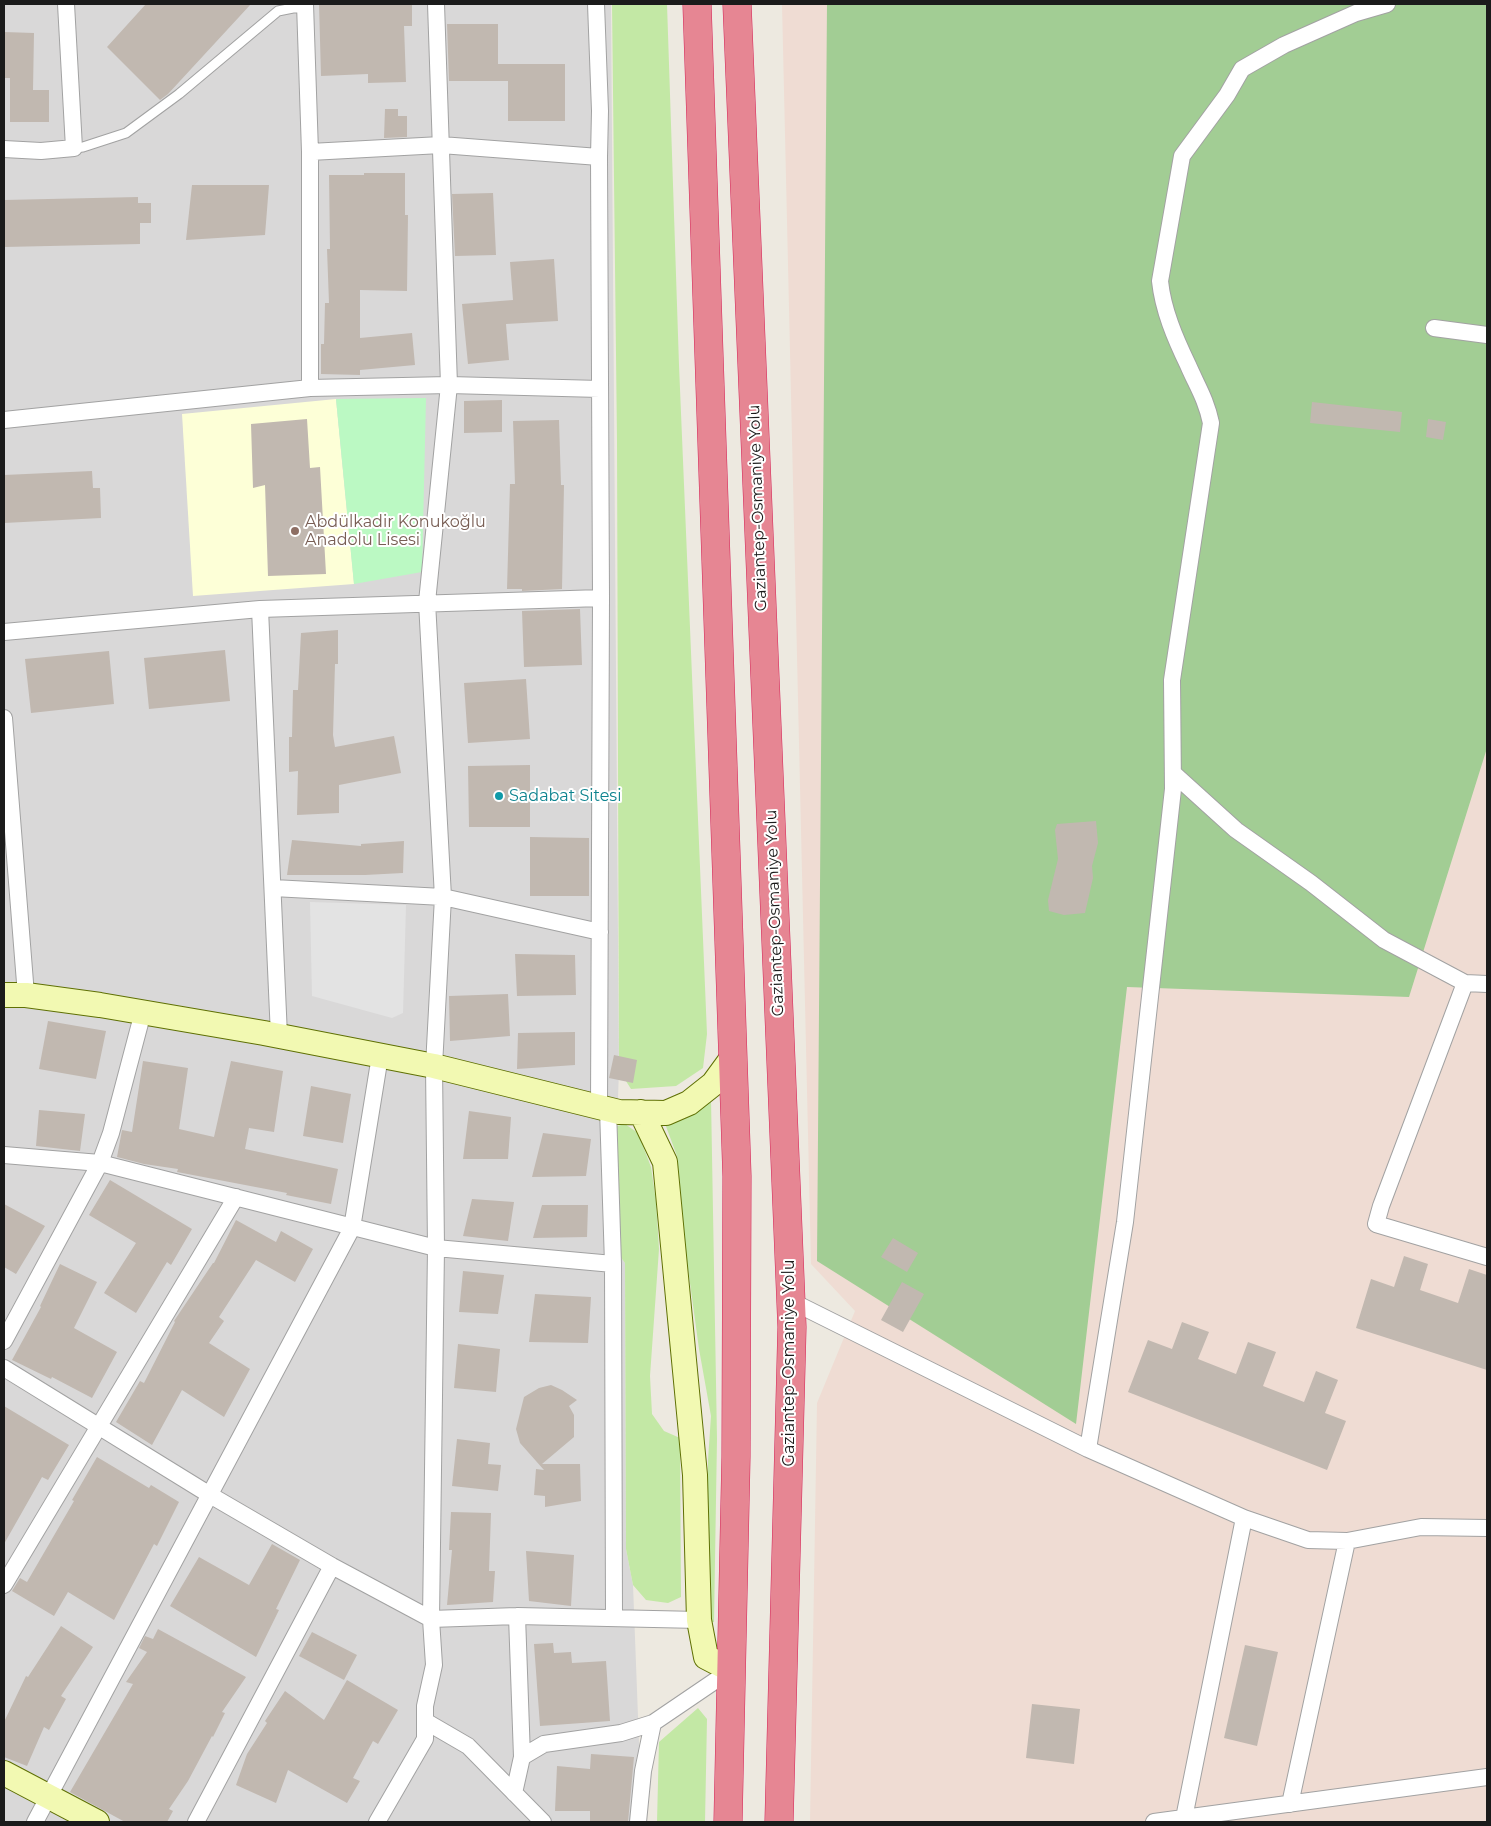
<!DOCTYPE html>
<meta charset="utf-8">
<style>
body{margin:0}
#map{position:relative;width:1491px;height:1826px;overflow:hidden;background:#ede9e0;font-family:Montserrat,sans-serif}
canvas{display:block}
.frame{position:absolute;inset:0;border:5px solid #1b1b1b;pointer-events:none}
</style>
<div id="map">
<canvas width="1491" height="1826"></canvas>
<div class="frame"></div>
</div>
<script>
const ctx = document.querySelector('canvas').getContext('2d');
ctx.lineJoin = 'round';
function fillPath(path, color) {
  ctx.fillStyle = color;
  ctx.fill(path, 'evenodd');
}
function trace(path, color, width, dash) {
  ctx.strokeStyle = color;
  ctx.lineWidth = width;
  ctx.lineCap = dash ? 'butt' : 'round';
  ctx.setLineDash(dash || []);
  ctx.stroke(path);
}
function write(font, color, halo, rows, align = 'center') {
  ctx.font = font + ' Montserrat,sans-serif';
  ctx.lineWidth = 4;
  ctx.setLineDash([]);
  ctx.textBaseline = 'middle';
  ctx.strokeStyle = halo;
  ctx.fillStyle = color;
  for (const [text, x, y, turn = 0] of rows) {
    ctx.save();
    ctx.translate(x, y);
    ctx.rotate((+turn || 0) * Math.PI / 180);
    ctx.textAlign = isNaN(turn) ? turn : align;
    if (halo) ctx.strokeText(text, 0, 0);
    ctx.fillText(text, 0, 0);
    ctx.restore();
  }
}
fillPath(new Path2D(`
 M4,4h607l8,1066 -2,56 2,129 6,8 1,286 7,36 9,237h-638z`), '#d9d8d8');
fillPath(new Path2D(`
 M336,399l18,185 -161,12 -11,-182z`), '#fdffd7');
fillPath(new Path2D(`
 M782,4h705v1818h-677l7,-419 38,-92 -44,-47z`), '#efdcd3');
fillPath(new Path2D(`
 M612,4h55l12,361 28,669 -4,34 -27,18 -45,3 -12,-19 -2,-629z
 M711,1098l6,341 -3,183h-7l1,-162 3,-44 -12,-67 -13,-95 -9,-98 -13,-35z
 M625,1124l13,9 13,34 5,34 3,48 -9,127 2,38 12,17 16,7 1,159 -13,6 -22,-3 -13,-15 -7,-36 -1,-286 -6,-8 -2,-129z
 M698,1708l9,11 -2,103h-48l2,-80z`), '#c3e8a5');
fillPath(new Path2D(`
 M827,4h660v744l-78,249 -282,-10 -51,437 -259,-163z`), '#a2cd94');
fillPath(new Path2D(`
 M426,398l-4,174 -68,12 -18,-185z`), '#bbf9c3');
fillPath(new Path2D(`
 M310,902l96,3 -3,108 -11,5 -80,-22z`), '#e3e3e3');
fillPath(new Path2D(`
 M146,4h105l-83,90 -8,6 -53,-53z
 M319,4h93v22h-8l2,56 -38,1v-9l-47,2z
 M447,24h51v40h67v57h-57v-40h-59z
 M4,32l30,1 -1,57h16v32h-39v-44h-6z
 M385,109h13v7h9v21l-23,1z
 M364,173h41v42h3l-1,76 -47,-1v48l52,-5 3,32 -55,5v5l-39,-1v-30h3l1,-41h4l-2,-54h3l-1,-74h35z
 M192,185h77l-4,50 -79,5z
 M493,193l3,62 -41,1 -3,-62z
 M138,197v6h13v20h-11v21l-136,3v-47z
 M554,259l4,62 -52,3 3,36 -41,4 -6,-60 51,-4 -3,-38z
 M502,400v32l-38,1v-32z
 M1312,402l90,10 -2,20 -90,-9z
 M307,419l3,49 10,-1 6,107 -58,2 -3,-91 -12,3 -2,-64z
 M1428,419l18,3 -3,18 -17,-3z
 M559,420l2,65h3l-2,104 -40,2v-2h-15l3,-105h5l-2,-63z
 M92,471l1,17h7l1,30 -97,5v-48z
 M580,609l2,56 -58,2 -2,-56z
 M338,630v34h-3l-2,71 2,12 59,-11 7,37 -62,12v28l-42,2 1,-44 -9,1v-35h3l1,-47h5l3,-57z
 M225,650l5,51 -81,8 -5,-51z
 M109,651l5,53 -83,9 -6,-54z
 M526,679l4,60 -62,4 -4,-60z
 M530,765v62h-61l-1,-61z
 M1096,821l2,22 -6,23 1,12 -8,35 -21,2 -15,-4 -1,-11 10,-41 -3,-29 2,-6z
 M530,837l59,1v58h-59z
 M292,840l69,6v-2l43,-3 -1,32 -38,2h-78z
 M515,954l60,1 1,40 -59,1z
 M508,994l2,42 -60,5 -1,-45z
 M48,1021l58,10 -10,48 -57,-10z
 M575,1032v33l-58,4 1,-36z
 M614,1055l23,5 -4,23 -24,-5z
 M143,1061l45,7 -9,61 35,8 17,-76 52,10 -9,61 -25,-4 -4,21 93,20 -7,35 -45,-9 1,-2 -110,-21 1,-3 -34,-5 -27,-7 5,-27 10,2z
 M311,1086l40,8 -8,49 -40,-7z
 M39,1110l46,4 -5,37 -44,-5z
 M469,1111l42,6 -3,42h-45z
 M543,1133l48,6 -5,37 -54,1z
 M110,1180l82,49 -21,36 -4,-3 -31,51 -32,-20 32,-50 -47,-28z
 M472,1199l42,3 -6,39 -45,-5z
 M4,1204l41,22 -29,48 -12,-7z
 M542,1205h46l-1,32 -54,1z
 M236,1220l40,22 5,-11 32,18 -18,33 -39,-22 -37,57 5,4 -15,22 41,26 -26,48 -42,-27 -30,55 -36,-23 24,-41 4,2 31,-61 -1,-1 39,-58h1z
 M893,1238l25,15 -11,19 -26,-15z
 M1404,1256l24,8 -8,26 38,13 11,-34 18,6v95l-131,-42 15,-49 23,8z
 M60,1264l37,18 -23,46 43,24 -25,46 -40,-21 -1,2 -39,-19 29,-53 -1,-1z
 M463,1271l41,4 -6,39 -39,-2z
 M902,1282l22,12 -21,38 -22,-12z
 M535,1294l56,3 -3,46 -59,-1z
 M1182,1322l27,10 -11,27 38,15 12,-32 28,10 -13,34 41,16 12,-31 22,9 -13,33 21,8 -19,49 -199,-78 20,-52 24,9z
 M458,1344l42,5 -4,43 -42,-4z
 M551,1385l11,5 15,10 -8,6 5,9v22l-32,27h38l1,37 -36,6v-11l-11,-1 2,-26 8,1 -24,-27 -4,-14 8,-32 15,-9z
 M4,1406l65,39 -21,35 -6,-3 -38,67z
 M457,1439l33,4 -2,21 13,1 -3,26 -46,-5z
 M97,1457l52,31 2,-3 28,17 -22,44 -3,-2 -40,76 -46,-28 -14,24 -42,-25 8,-13 7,4 47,-81 -2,-1z
 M451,1512l40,1 -2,58h6l-2,31 -46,3 5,-55h-3z
 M272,1544l28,16 -24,49 3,1 -23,47 -86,-51 29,-49 50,28z
 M526,1551l48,4 -3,51 -42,-5z
 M61,1626l32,21 -32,49 5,3 -17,31 -5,-3 -17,39 -23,-9v-35l22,-46 2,1z
 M158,1629l88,48 -24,35 3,1 -12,24 -1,-1 -24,45 -19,28 4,2 -6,11h-42l-55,-30 63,-108 -7,-2 21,-30 -8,-4 6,-12 8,3z
 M312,1632l45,23 -13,25 -45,-24z
 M553,1643l1,10 17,-1 1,11 34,-2 4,60 -70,5 -6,-82z
 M1245,1645l33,7 -21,94 -33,-8z
 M347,1680l51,30 -20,34 -5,-3 -20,37 7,3 -13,22 -59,-33 -12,33 -40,-18 11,-31 20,-31 -2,-2 20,-30 39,29z
 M1032,1704l48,5 -6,55 -48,-6z
 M591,1754l43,3 -6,65h-38v-11h-35l2,-45 33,3z`), '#c1b8b0');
const lane = new Path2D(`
 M74,148l9,-1 43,-14 53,-39 99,-83 15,-3h12`);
const street = new Path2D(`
 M305,4l5,148v236
 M596,4l4,107 -1,46 2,441 -2,509
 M4,149l37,2 33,-3 -8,-144
 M310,152l131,-7 158,12
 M1434,328l53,7
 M4,420l306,-32 139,-3 151,4
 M260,609l19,427
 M4,632l256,-23 341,-11
 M4,718l22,277
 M1173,773l63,57 75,53 73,57 81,43 22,1
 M273,888l170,9 157,35
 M1465,983l-84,223 -5,18 111,33
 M608,1109l5,155 1,354
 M4,1155l96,8 336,85 177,16
 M791,1301l297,148 156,69 64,22 39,1 74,-14 66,1
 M4,1341l96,-178 11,-30 32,-121
 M4,1368l206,127 122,71 99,53 86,-3 182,4
 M1088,1449l37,-227 48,-433 -1,-109 39,-257c-5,-24 -14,-37 -23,-58 -13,-27 -25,-55 -28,-84l22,-125 45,-61 15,-26 42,-24 72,-32 31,-9
 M4,1585l232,-388
 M425,1721l43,25 75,76
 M522,1757l22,-13 77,-11 32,-10
 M514,1793l8,-36 -5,-141
 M1290,1804l57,-263
 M1184,1818l60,-300
 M35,1822l317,-594 28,-172
 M196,1822l136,-256
 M377,1822l48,-83v-33l9,-41 -3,-46 5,-371 -2,-182 9,-169 -16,-295 22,-217 -13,-381
 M638,1822l5,-51 10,-48 78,-53
 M1154,1822l333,-45`);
const secondary = new Path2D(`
 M4,995h22l74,10 164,28 170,33 185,46 47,1 23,-10 24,-19 19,-26
 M641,1112l24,50 30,313 4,145 7,37 25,13
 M4,1773l93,49`);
const highway = new Path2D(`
 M697,4l40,1172 -1,281 -8,365
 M737,4l55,1323 -13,495`);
trace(lane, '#a2a2a2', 11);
trace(street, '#a2a2a2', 18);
trace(secondary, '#5f7004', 26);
trace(highway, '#d52357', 29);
trace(lane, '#fff', 9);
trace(street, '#fff', 16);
trace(secondary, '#f2f9b2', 24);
trace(highway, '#e68693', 28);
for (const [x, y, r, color] of [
 [295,531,5,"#8d6e63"],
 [499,796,5,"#0f9aa8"]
]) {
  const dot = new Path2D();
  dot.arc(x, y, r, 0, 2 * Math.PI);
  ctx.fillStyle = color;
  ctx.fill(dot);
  trace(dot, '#fff', 2);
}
write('16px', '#1b1b1b', '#fff', [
 ["Gaziantep-Osmaniye Yolu",758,508,-92],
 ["Gaziantep-Osmaniye Yolu",775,913,-92],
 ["Gaziantep-Osmaniye Yolu",789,1363,-90]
]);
write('16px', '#785e54', '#fff', [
 ["Abdülkadir Konukoğlu",305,522],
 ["Anadolu Lisesi",305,540]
], 'left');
write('16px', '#0d838f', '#fff', [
 ["Sadabat Sitesi",509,796]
], 'left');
</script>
